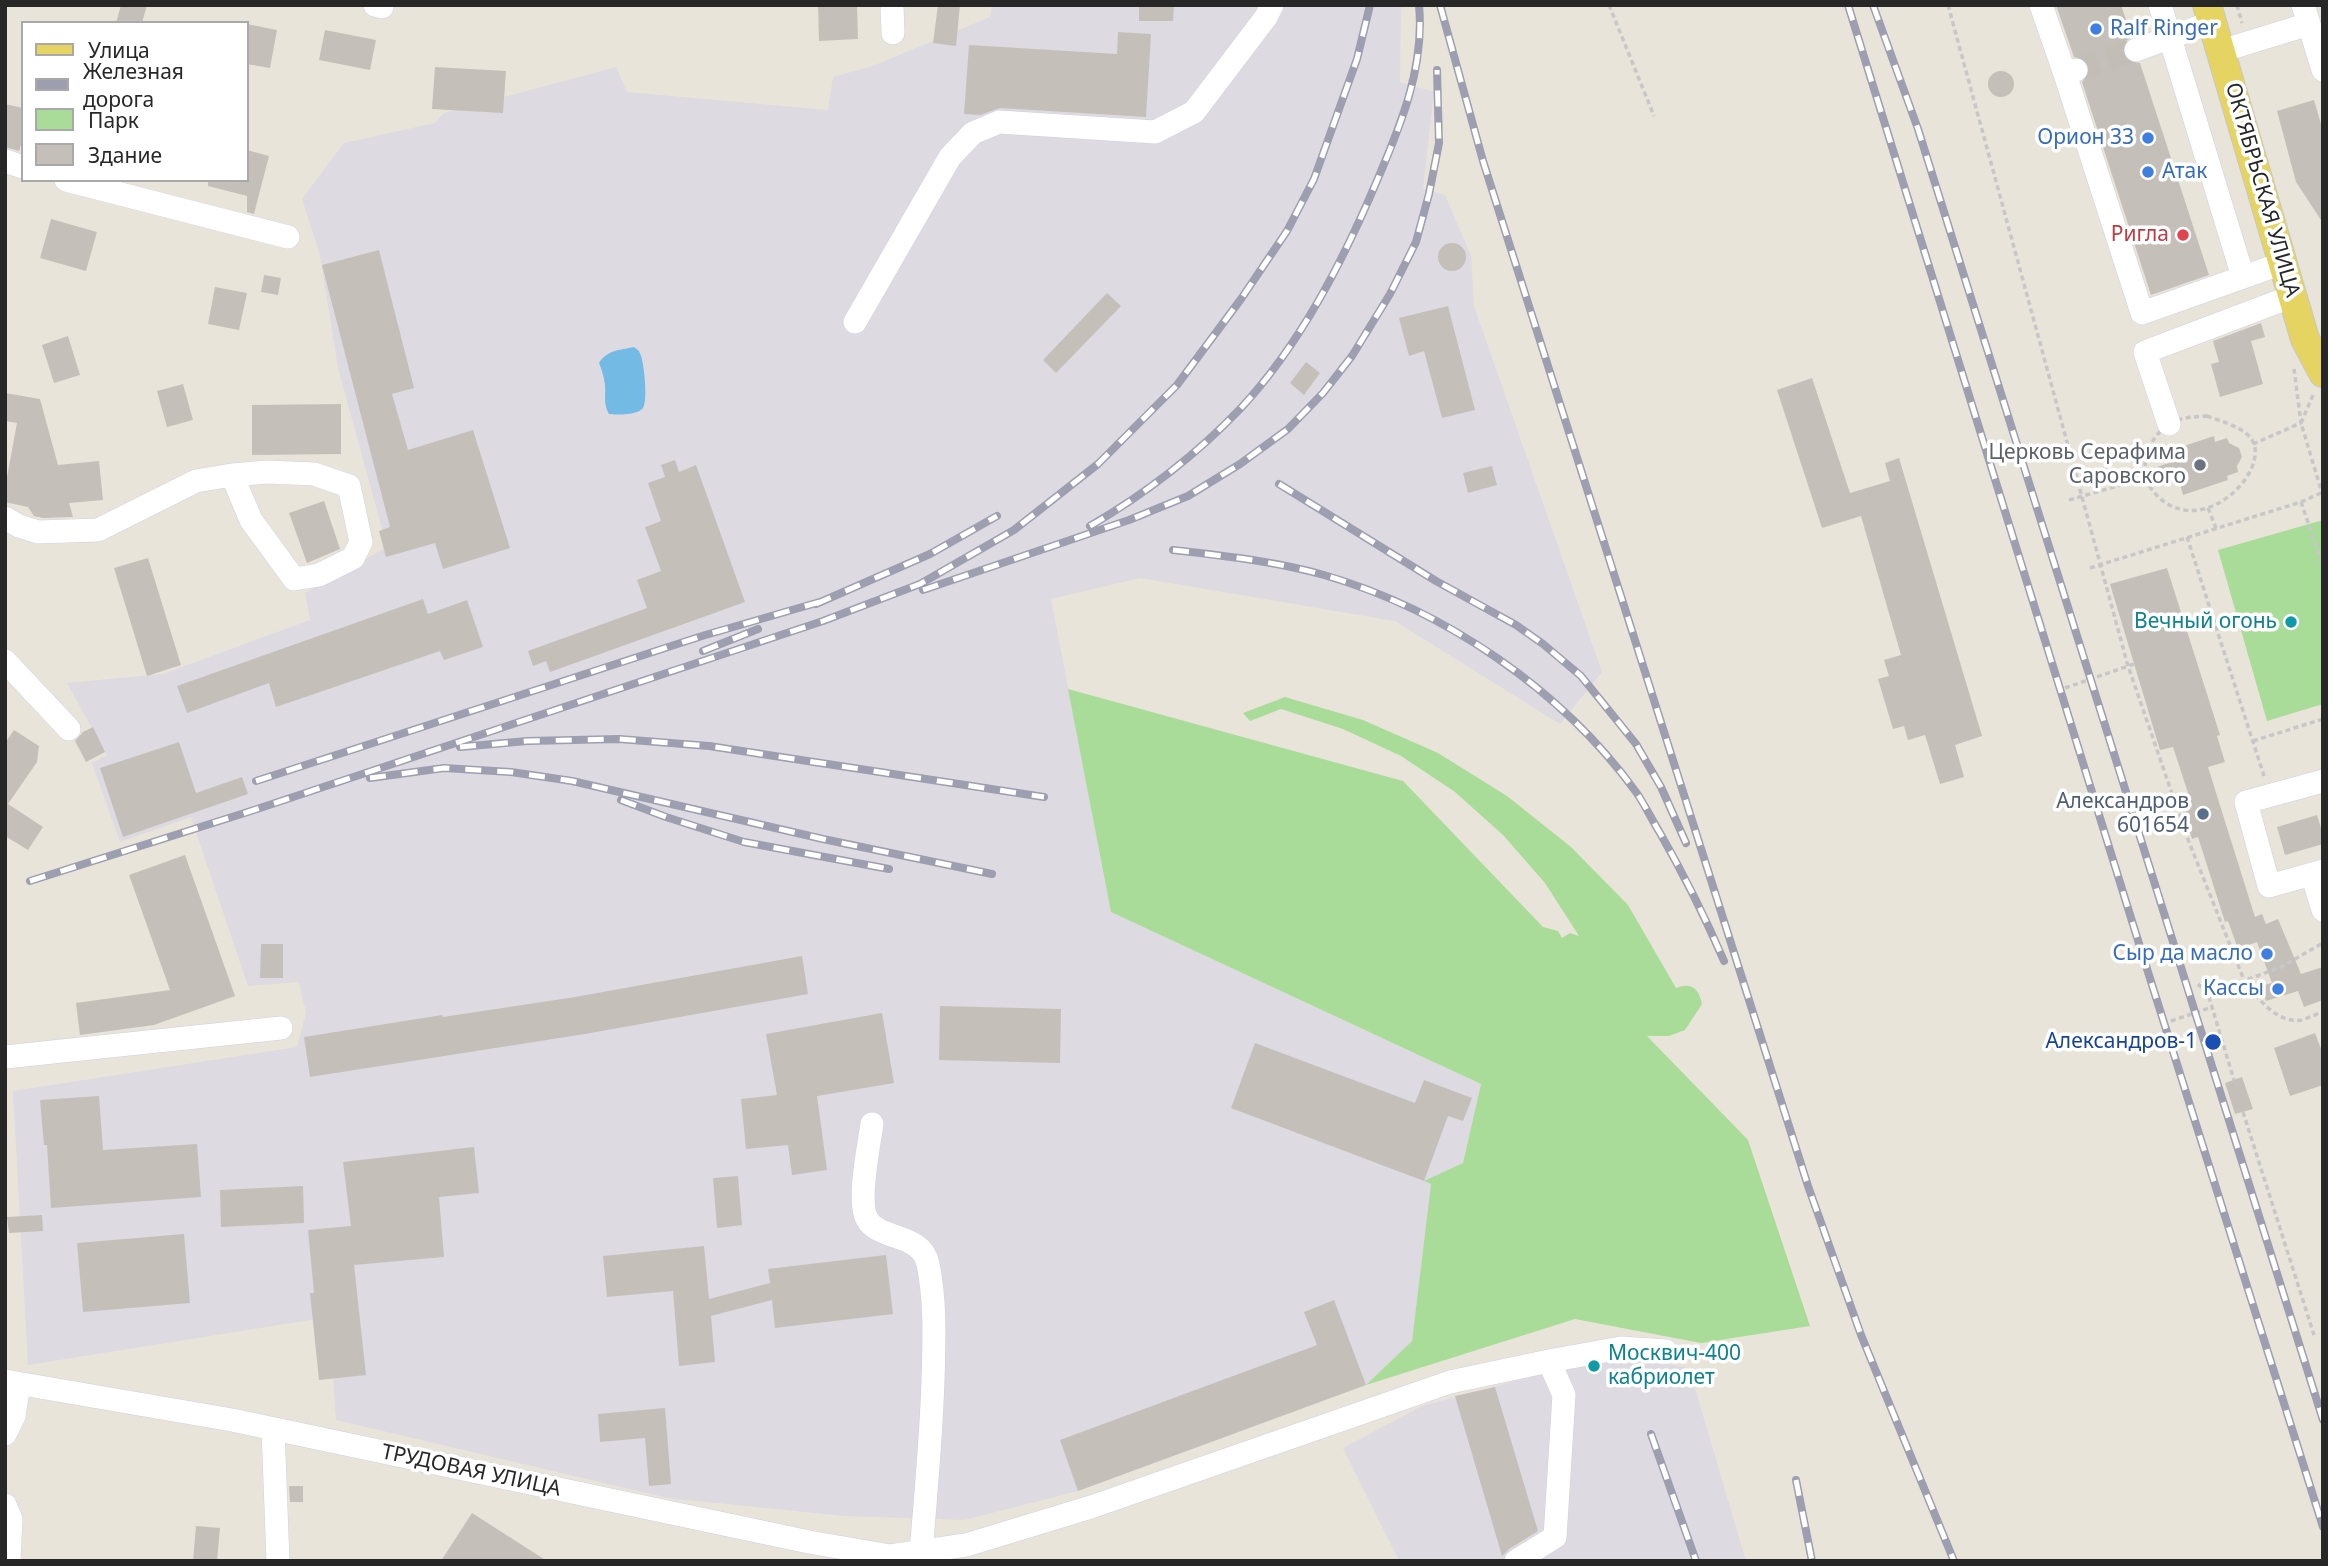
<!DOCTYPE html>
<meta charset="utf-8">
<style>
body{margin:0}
#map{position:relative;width:2328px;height:1566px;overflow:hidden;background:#e9e4d9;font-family:"Noto Sans",sans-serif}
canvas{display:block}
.frame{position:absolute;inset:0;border:7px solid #272727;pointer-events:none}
.legend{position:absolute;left:21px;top:21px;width:228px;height:161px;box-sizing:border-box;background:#fff;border:2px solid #a9a9a9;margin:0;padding:9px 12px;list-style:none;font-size:21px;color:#272727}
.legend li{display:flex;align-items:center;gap:14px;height:35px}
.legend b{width:35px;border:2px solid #a9a9a9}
</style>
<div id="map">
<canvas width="2328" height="1566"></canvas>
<div class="frame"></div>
<ul class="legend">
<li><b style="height:9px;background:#e5d462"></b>Улица</li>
<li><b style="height:9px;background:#9d9eb0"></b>Железная дорога</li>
<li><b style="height:19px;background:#a9dc99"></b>Парк</li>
<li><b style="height:19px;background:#c4c0b9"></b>Здание</li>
</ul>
</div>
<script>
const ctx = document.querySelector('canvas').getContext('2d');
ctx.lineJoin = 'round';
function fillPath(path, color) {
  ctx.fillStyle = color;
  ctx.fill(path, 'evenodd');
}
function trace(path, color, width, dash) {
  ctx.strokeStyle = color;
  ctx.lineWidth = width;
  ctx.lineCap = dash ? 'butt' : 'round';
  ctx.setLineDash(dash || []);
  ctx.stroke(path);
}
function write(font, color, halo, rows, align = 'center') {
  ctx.font = font + ' "Noto Sans",sans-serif';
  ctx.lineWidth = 7;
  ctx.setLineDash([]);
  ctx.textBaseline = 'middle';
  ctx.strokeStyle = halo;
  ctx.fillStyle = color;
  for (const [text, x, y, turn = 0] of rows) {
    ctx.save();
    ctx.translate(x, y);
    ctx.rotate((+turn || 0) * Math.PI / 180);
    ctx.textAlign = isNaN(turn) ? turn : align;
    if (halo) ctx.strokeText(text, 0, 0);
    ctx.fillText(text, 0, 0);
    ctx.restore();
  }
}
fillPath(new Path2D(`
 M992,5h409l-1,77 34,10 -11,97 22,6 26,61 3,50 128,366 -42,52 -165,-103 -255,-43 -89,21 60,313 370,172 -18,79 -38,18 6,3 -19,157 -46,44 -288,106 -114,29 -120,-4 -176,-18 -332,-78 -7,-103 -301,48 -15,-274 284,-44 9,-34 -7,-31 -51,4 -57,-169 -71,25 -28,-79 15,-8 -40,-72 96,-9 147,-54 -5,-27 82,-46 -49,-179 -18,-113 -18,-56 42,-56 91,-20 9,-10 172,-46 11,25 201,18 5,-33 40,-11 117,-49z
 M1637,1358l52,10 57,193h-347l-56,-113 79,-42 175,-47z`), '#dddae1');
fillPath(new Path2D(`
 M2323,520v184l-56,17 -49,-171z
 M1068,689l335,92 140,146 15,4 4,7 8,-5 9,3 -34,-53 -42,-48 -48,-43 -54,-36 -58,-27 -62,-20 -31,12 -7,-8 42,-16 78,23 75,33 69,43 64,51 57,58 48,83c15,-6 23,0 26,16l-17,26 -16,6h-22l101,104 62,186 -109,17 -126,-24 -209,66 46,-44 19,-157 -7,-3 39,-18 18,-79 -370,-172z`), '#a9dc99');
fillPath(new Path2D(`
 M634,347c5,4 5,3 7,9 3,8 7,44 2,52 -5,7 -26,7 -34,6 -6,-10 -3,-18 -4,-29 -1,-8 -3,-15 -6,-22 8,-13 21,-13 35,-16z`), '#73bae4');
fillPath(new Path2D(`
 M121,5h26l-5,18h-26z
 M818,5h39l1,34 -39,2z
 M938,5h22l-4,41 -23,-3z
 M1139,5h35l-1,16h-34z
 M2056,5h65l11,32 -7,5 -2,12 5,7 12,2 69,212 -58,20 -69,-213 8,-9 -1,-7 -5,-7 -10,-2z
 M247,24l30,6 -7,38 -23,-4z
 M325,30l51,10 -6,30 -51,-10z
 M1118,32l33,2 -5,83 -146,-9 -20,7 -16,-1 5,-69 148,9z
 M435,67l71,4 -3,42 -71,-4z
 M1988 84a13 13 0 1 1 26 0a13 13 0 1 1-26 0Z
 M2314,100l9,31v92l-27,-41 -19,-71z
 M5,104l18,4v30l-4,13 -14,-4z
 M247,150l22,6 -15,58 -7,-2v-16l-39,-10v-6h39z
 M51,219l46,13 -11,39 -46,-13z
 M1438 257a14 14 0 1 1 28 0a14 14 0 1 1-28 0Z
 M379,250l35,138 -22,6 16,56 65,-20 37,118 -67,21 -8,-26 -49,14 -7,-26 11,-4 -68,-262z
 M264,275l17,3 -3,17 -17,-3z
 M215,287l32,6 -8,37 -31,-6z
 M1107,293l14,13 -65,67 -13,-13z
 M1448,306l27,104 -33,8 -18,-67 -15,5 -10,-38z
 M2261,323l4,14 -14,4 12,43 -43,13 -9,-33 8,-2 -6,-21z
 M68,336l12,39 -26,8 -12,-38z
 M1306,362l14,11 -16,22 -14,-12z
 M1812,378l38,115 40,-12 -5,-18 14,-5 83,278 -27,9 9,32 -24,7 -15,-49 -17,5 -4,-14 -11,3 -15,-50 11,-3 -5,-16 17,-5 -40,-139 -39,12 -45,-138z
 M183,384l10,36 -26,7 -10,-36z
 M5,393l35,6 18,66 41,-4 4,39 -34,3 4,14 -30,1 -9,-2 -6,-9 -23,-5v-14l12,-65 -12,-2z
 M341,404v50l-89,1v-50z
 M2214,436l1,6 12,-4 2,5 10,5 3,9 -5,9 1,6 -11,4 1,4 -45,15 -4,-14 -16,5 -6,-19 15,-5 -3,-11z
 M675,460l4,12 17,-7 49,137 -195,70 -4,-11 -13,5 -5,-15 119,-43 -10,-28 24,-9 -16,-44 16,-6 -13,-38 17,-6 -4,-12z
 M1492,466l5,19 -29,8 -5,-20z
 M324,501l16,48 -33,14 -18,-50z
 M148,558l33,107 -34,11 -33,-108z
 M2167,568l53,167 -3,1 8,26 -17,5 47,150 7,-3 4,10 12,-5 23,55 22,-7v33l-19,7 -6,-16 -32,10 -5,-15 11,-3 -15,-41 -19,7 -10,-28 -3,1 -27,-85 -6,2 -14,-43 10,-3 -15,-46 -13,3 -50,-166z
 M423,599l5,15 39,-14 16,47 -39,13 -4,-9 -164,56 -7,-24 -82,30 -10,-27z
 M93,727l12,25 -19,10 -11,-21 8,-9z
 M14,730l25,16 -2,16 -29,42 35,23 -15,23 -23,-14v-93z
 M179,742l17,51 46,-16 6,17 -125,43 -23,-69z
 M2317,815l6,19v10l-38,11 -8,-28z
 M185,855l50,141 -81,29 -74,10 -4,-32 94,-13 -41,-115z
 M261,944h22v34h-23z
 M802,956l6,38 -223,40 -275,43 -6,-40 138,-22 1,2 132,-20z
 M940,1006l121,3 -1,54 -121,-3z
 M882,1013l12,70 -77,13 10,74 -35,5 -4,-30 -42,4 -5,-50 36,-4 -11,-61z
 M2315,1033l8,21v31l-33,11 -16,-48z
 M1255,1043l160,60 9,-23 48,18 -9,23 -15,-5 -24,65 -193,-73z
 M2242,1077l11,32 -18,5 -10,-31z
 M99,1096l4,54 94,-6 4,53 -150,11 -4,-63h-3l-4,-45z
 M474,1147l5,46 -40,4 5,60 -90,8 12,110 -47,5 -9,-87h4l-6,-63 43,-4 -8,-64z
 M738,1176l4,49 -25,3 -4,-50z
 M303,1186l1,37 -83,4 -1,-37z
 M42,1215l1,16 -34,2 -2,-16z
 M184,1234l6,69 -107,9 -6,-69z
 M704,1246l5,53 61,-16 -2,-14 118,-14 7,59 -118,14 -3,-28 -61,16 4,46 -36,4 -6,-75 -66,6 -4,-41z
 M1334,1300l32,85 -288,106 -18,-51 257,-95 -13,-33z
 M1495,1387l43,144 -29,18 -7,7 -47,-160z
 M665,1408l6,76 -22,2 -4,-48 -45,4 -2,-28z
 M289,1486h14v16h-13z
 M472,1513l75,48h-106z
 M196,1526l24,2 -3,33h-24z`), '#c4c0b9');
trace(new Path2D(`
 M2076,70l60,-20`), '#c2beb5', 23, [23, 11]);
const minor = new Path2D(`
 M375,5l7,2
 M892,5l1,28
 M2041,5l24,69
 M2160,5l83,272
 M2309,24l14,46
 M2136,50l76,-28
 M2221,51l88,-27 -6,-19
 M2076,70l-11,4 77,239 141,-50
 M5,161l18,6
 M66,180l222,57
 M855,322l95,-165 23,-24 26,-11 156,10 39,-20 72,-95 6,-12
 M2169,424l-24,-72 148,-56
 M5,518l14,8 19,6 60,-2 98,-49 36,-6 35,-3 47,2 35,12 12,56 -8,16 -34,17 -25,4 -43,-59 -19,-45
 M5,661l64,68
 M2323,781l-77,21 23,84 54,-15
 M2312,874l11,36
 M5,1057l276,-29
 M872,1124c-3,21 -15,78 -5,95 12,22 54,13 61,45 8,40 6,77 5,117 -2,57 -7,114 -12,171
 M5,1381l227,39 577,122 81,14 76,-11 125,-38 359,-125 99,-21 72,-13 45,3
 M273,1429l5,132
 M5,1434l9,-18 5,-32
 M5,1505l6,14 -2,42
 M1516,1561l39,-24 9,-142 -15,-34`);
const major = new Path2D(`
 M2207,5l98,334 18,34`);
trace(minor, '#cfd0df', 24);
trace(major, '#c7c7c7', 30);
trace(new Path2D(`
 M1609,5l45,111
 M1890,5h4
 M1948,5l180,661 59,171 57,143
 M2237,5l5,18
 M2313,395l-12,28 21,70
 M2207,416c13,5 33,10 43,21 26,31 -51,110 -97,54 -17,-21 -5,-55 18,-68 11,-6 23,-6 36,-7z
 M2253,444l48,-21 -7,-54
 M2069,500l76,-22
 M2301,502l22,65
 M2208,508l8,20
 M2187,537l77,239
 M2090,568l211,-66 22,-10
 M2065,688l69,-24
 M2253,741l70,-22
 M2245,981c13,17 31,43 57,39 7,-2 14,-6 21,-8
 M2198,984l10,10 26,86
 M2208,994l73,-27 42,-24
 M2171,1021l41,-14
 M2243,1112l71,223`), '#c7c7c7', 3.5, [5, 3.5]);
trace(minor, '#fff', 23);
trace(major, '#e5d462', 28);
const rail = new Path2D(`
 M1440,5l43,156 325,1025 53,149 93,226
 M1848,5l288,929 187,593
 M1873,5l45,124 405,1291
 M1279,484l157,97 80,44 27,19 38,32 55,68 25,43 25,56
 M1090,526c55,-32 106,-71 150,-117 60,-64 102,-146 136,-226 24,-56 49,-115 43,-178
 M1173,550c51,6 101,11 151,25 121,35 238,115 312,217 9,13 16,28 24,41 24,42 45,84 64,128
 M923,590l206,-70 59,-24 52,-32 48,-35 35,-36 29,-37 38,-62 26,-52 13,-48 10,-51 -2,-73
 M816,604l114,-50 67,-38
 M703,651l55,-22
 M460,747l67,-6 92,-2 90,7 335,51
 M370,778l74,-10 67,4 61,9 251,58 169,35
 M256,781l446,-145 121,-35
 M621,800l45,17 78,25 145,27
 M30,881l224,-71 569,-189 97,-37 94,-54 84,-66 79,-79 64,-86 46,-68 27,-52 43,-120 13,-54
 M1651,1434l45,127
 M1796,1480l16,81`);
trace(rail, '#9d9eb0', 8);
trace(rail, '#fff', 5, [16]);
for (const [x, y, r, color] of [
 [2096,29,7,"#3f7fe0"],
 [2148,138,7,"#3f7fe0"],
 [2148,172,7,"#3f7fe0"],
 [2183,235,7,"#e0444e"],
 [2200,465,7,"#6b7280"],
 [2291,622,7,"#0f9aa8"],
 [2203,814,7,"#5c6f8a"],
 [2267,954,7,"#3f7fe0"],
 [2278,989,7,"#3f7fe0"],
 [2213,1042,9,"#1a4fb4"],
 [1594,1366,7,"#0f9aa8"]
]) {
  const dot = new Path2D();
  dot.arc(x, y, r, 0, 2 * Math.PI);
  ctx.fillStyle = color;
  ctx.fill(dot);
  trace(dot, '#fff', 2.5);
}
write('21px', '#366cbe', '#fff', [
 ["Ralf Ringer",2110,29,"left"],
 ["Орион 33",2134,138],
 ["Атак",2162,172,"left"],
 ["Сыр да масло",2253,954],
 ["Кассы",2264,989]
], 'right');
write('21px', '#272727', '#fff', [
 ["ОКТЯБРЬСКАЯ УЛИЦА",2262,190,74],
 ["ТРУДОВАЯ УЛИЦА",471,1471,12]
]);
write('21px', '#be3a42', '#fff', [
 ["Ригла",2169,235]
], 'right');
write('21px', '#5b616d', '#fff', [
 ["Церковь Серафима",2186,453],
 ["Саровского",2186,477]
], 'right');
write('21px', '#0d838f', '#fff', [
 ["Вечный огонь",2277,622],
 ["Москвич-400",1608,1354,"left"],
 ["кабриолет",1608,1378,"left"]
], 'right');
write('21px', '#4e5e75', '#fff', [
 ["Александров",2189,802],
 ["601654",2189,826]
], 'right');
write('21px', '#164399', '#fff', [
 ["Александров-1",2197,1042]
], 'right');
</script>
